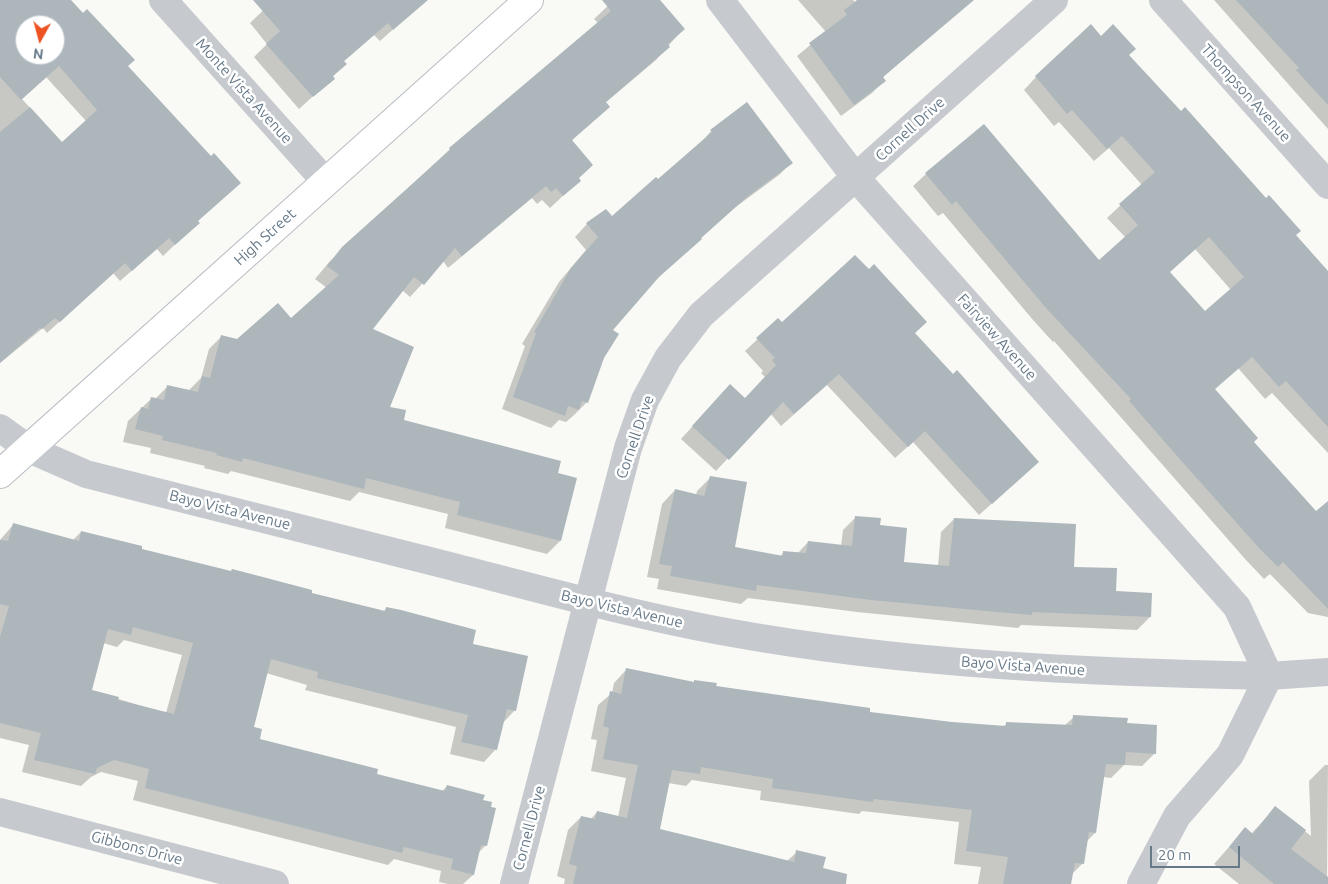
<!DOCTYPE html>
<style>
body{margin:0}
#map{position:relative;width:1328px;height:884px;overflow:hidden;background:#f9f9f6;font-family:Ubuntu,sans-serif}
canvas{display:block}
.north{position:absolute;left:15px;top:15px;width:50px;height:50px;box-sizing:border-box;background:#fff;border:1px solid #c2c9d0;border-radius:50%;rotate:187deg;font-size:14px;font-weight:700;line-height:20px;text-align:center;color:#667989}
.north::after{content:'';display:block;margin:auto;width:18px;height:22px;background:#ee5221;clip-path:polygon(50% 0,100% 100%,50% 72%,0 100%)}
.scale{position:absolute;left:1150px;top:846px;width:90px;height:22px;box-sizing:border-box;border:2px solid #667989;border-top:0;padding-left:6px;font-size:15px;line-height:18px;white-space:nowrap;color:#667989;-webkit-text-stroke:4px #fff;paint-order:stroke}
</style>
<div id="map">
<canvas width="1328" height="884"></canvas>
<div class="north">N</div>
<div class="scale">20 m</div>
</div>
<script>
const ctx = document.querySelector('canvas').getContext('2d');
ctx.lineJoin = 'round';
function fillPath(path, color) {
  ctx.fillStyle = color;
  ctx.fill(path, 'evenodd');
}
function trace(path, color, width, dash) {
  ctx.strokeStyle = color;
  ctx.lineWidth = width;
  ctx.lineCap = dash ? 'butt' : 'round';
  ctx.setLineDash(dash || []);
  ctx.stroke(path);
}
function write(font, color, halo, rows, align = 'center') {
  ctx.font = font + ' Ubuntu,sans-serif';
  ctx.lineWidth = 5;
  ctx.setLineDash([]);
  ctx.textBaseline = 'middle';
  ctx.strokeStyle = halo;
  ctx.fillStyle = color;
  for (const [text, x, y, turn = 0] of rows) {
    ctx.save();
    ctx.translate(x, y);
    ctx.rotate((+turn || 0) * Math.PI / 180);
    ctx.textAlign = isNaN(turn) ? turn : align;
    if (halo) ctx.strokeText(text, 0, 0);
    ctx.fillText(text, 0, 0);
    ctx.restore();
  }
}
fillPath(new Path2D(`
 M0,0h70l57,66 70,155 -11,13 -23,22 -6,-7 -37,32 -7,-8 -66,60 -4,-5 -43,35zM25,25h30v30h-30zM46,77l40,44 -24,22 -40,-44z
 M274,0h152l-46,41 -6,-6 -31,27 2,2 -13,13 1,1 -34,31 -45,-52 13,-13 -17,-21z
 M614,0h44l25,29 -27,31 -51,43 4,4 -38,34 8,40 -29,27 -8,-8 -5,4 -5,-6 -84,70 -5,-7 -33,36 -8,-7 -31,40 18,77 13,14 154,53 4,67 -13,13 -102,-26 3,-14 -89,-22 -9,9 -119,-30 -3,3 -24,-6 1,-2 -55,-13 1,-5 -28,-6 5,-21 24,-23 3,1 13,-13 21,4 12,-12 8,-29 13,-13 16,4 53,-20 36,-32 -12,-9 15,-18 120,-112 148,-126 -4,-4z
 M798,0h55l3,3 3,-3h112l-89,78 2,3 -12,12 -31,23 -44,-60 29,-24z
 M1214,0h114v129z
 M1101,37l27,18 200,218v180l-56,-60 -7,6 -27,-31 -24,22 39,52 63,71 12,-10v114l-20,-4 -38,-39 -6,5 -18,-19 -192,-219 -1,1 -20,-22 -90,-107 -5,3 -25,-30 13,-12 173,88 27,-24 -19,-20 35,-33 -33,-37 -15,13 -35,-39 -5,4 -30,-36 12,-13zM1195,249l36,41 -26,23 -37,-40z
 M711,131l80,32 -12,12 -46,34 -80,73 -42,48 -24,72 -13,13 -8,7 -7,-2 -8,8 -49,-19 23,-63 -3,-2 37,-62 27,-32 -11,-13 12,-13 25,-7 46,-36 42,-37z
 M778,320l3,4 133,9 111,141 -46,41 -66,-73 -18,16 -68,-73 -46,41 -11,-13 -54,58 -35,-32 37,-41 27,1 20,-22 -4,-4 2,-2 -18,-20z
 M711,477l23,71 45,9 5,-5 14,1 10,-11 33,4 2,-16 13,-13 23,9 23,37 36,3 3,-34 13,-13 118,49 78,49 -13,13 -116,-5 -3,3 -161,-16 -109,-14 -7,6 -84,-15 2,-10 -12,-2 15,-73 13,-14 21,6 1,-5z
 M13,525l60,15 8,-8 59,18 243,62 4,-4 84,37 44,65 -12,13 -7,26 -12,13 -34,-8 6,-27 -151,-37 2,-5 -41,-12 -14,55 6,12 118,35 66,16 5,-5 35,15 3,45 -7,7 -5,22 -10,9h-15l-9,-2 2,-11 -47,-12 -6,6 -255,-65 5,-19 -37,-9 -10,5 -10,9 -59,-14 7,-27 -29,-7v-198zM124,640l58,15 -16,58 -75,-22 12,-48 14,4z
 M626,670l242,44 84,10 51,3 4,-4 57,3 10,-9 52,7 29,29 -13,13 -18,-1 -13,13 -8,-1 -8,56 -9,9 -3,21 -12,12 -2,9h-91l3,-17 -27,-3 5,-42 -97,-11 -3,3 -99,-14 1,-9 -69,-11 -6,6 -18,-3 -10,47 129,31 10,-9 22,31 4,1h-259l1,-5 -8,-3 11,-46 13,-13 10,2 6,-7 21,5 8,-39 -35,-7 6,-31 -6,-1 7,-34 14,-12 2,-10z
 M1325,765h3l-1,119h-88l-25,-20 31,-35 6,5 24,-26 36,28 -2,-55z`), '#0003');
fillPath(new Path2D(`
 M0,0h71l12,13 4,-4 48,51 -7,6 83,90 3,-3 27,30 -43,38 2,2 -25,22 -6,-7 -37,33 -7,-8 -65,59 -5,-4 -13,11 -2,-1 -40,35v-231l30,-25 32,35 35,-32 -38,-44 -38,34 -21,-23zM25,25h30v30h-30z
 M253,0h175l-35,30 -5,-7 -44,38 3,3 -14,12 2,3 -22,18 -47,-53 14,-13z
 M602,0h58l25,29 -17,15 2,3 -64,55 4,5 -38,33 21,25 -14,13 2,3 -18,15 -7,-8 -5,4 -5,-6 -84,70 -7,-8 -31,37 -10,-8 -41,52 41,18 -24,60 16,3 -2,10 157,41 -3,12 19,5 -16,63 -104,-26 3,-13 -94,-24 -2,11 -121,-31 -1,4 -26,-7 1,-2 -55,-13 1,-4 -28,-7 6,-22 7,2 3,-12 13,3 3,-15 31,7 4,-16 8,2 11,-43 16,4 41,-36 13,15 48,-43 -12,-9 15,-19 108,-97 -1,-2 162,-137z
 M857,0h117l-91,77 3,4 -32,24 -45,-62 38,-28 -3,-5z
 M1236,0h92v105l-32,-35 3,-2z
 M1091,24l10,12 12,-12 23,25 -7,6 52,56 4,-4 81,91 3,-3 32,36 -5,4 32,36v156l-42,-46 -7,6 -27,-30 -37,32 43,49 -4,4 62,69 12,-10v108l-45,-47 -5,5 -19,-19 -81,-91 -49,-56 2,-2 -85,-91 -90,-107 -4,4 -27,-32 59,-49 115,136 39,-35 -19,-21 36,-32 -33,-36 -15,13 -35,-39 -5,4 -32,-38zM1209,237l35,40 -39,34 -35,-39z
 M747,102l46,61 -46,34 -46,41 1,1 -43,38 -46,53 6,4 -15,24 -16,45 -6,-2 -3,9 -11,-4 -3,10 -52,-19 23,-64 -2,-1 37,-64 27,-31 -12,-14 20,-14 6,7 44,-39 2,2 54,-47 -2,-2z
 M855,255l14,14 5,-5 53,58 -12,11 38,41 4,-4 82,92 -47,42 -67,-73 -17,16 -69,-73 -45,40 -11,-12 -54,58 -37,-34 38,-42 15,14 31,-33 -4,-5 3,-2 -19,-20 22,-20 4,4z
 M710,476l37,6 -12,65 48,9v-5l23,2 2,-12 44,5 3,-30 26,2 -1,7 27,3 -3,34 45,4 5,-48 122,6 -2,43 43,1 -1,23 36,2 -1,24 -119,-5v3l-46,-4 -115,-11 -114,-15 -1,6 -86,-15 2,-10 -13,-2 16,-75 29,7z
 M13,523l66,18 2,-10 61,15v3l89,22 1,-2 27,7 53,14v3l73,18 1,-4 15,3 75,20 -3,14 55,12 -12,55 -9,-2 -10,41 -36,-8 7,-27 -151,-37 1,-6 -47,-13 -17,68 8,2 -2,10 118,30 -1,5 68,17 2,-6 38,10 -2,5 9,2 -1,5 5,1 -9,38 -6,-1 -7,30 -23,-6 2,-10 -49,-12 -2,6 -257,-65 4,-19 -35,-9 -17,8 -2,6 -61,-14 7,-27 -41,-10v-86l9,-31 -9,-2v-64l8,1zM133,627l60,16 -19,71 -56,-14 1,-3 -27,-7 16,-61 23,6z
 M626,668l68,14v-2l23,3 -1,3 154,22v4l82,10 54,4v-4l66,3 1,-10 55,3 -1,5 30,2 -1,29 -30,-2 -1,13 -19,-1 -10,69 -7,-1 -5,32 -9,-1 -4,21h-68l5,-27 -42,-6 6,-41 -98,-11 -1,3 -101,-14 1,-9 -72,-12 -1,7 -28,-4 -12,59 134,33 2,-12 30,7 -3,11 24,6 -1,10h-273l4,-18 -8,-2 12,-48 14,3 2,-8 30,7 11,-53 -35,-6 6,-31 -6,-2 7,-35 11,3z
 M1275,806l31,24 -15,19 37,28v7h-54l-45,-37 16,-20 8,7z`), '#acb6bb');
const secondary = new Path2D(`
 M0,474l529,-474`);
trace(secondary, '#b8bec2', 30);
trace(new Path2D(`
 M163,0l163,182
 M1163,0l165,185
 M0,428l29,21 57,25c121,31 242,61 364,92 93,24 187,50 282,67 177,32 357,39 537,43l-32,-69 -381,-429 -136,-178
 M0,812l275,72
 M514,884l114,-436 17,-48 23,-42 33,-43 353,-315
 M1141,884l36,-68 53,-61 39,-79 59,-4`), '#c6cace', 28);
trace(secondary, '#fff', 28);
write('15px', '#667989', '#fff', [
 ["Monte Vista Avenue",244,91,48],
 ["Thompson Avenue",1246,93,48],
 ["Cornell Drive",910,129,-42],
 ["High Street",265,237,-42],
 ["Fairview Avenue",997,337,48],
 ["Cornell Drive",635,437,-71],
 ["Bayo Vista Avenue",230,510,14],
 ["Bayo Vista Avenue",622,609,13],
 ["Bayo Vista Avenue",1023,666,4],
 ["Cornell Drive",529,828,-75],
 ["Gibbons Drive",137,848,15]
]);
</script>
